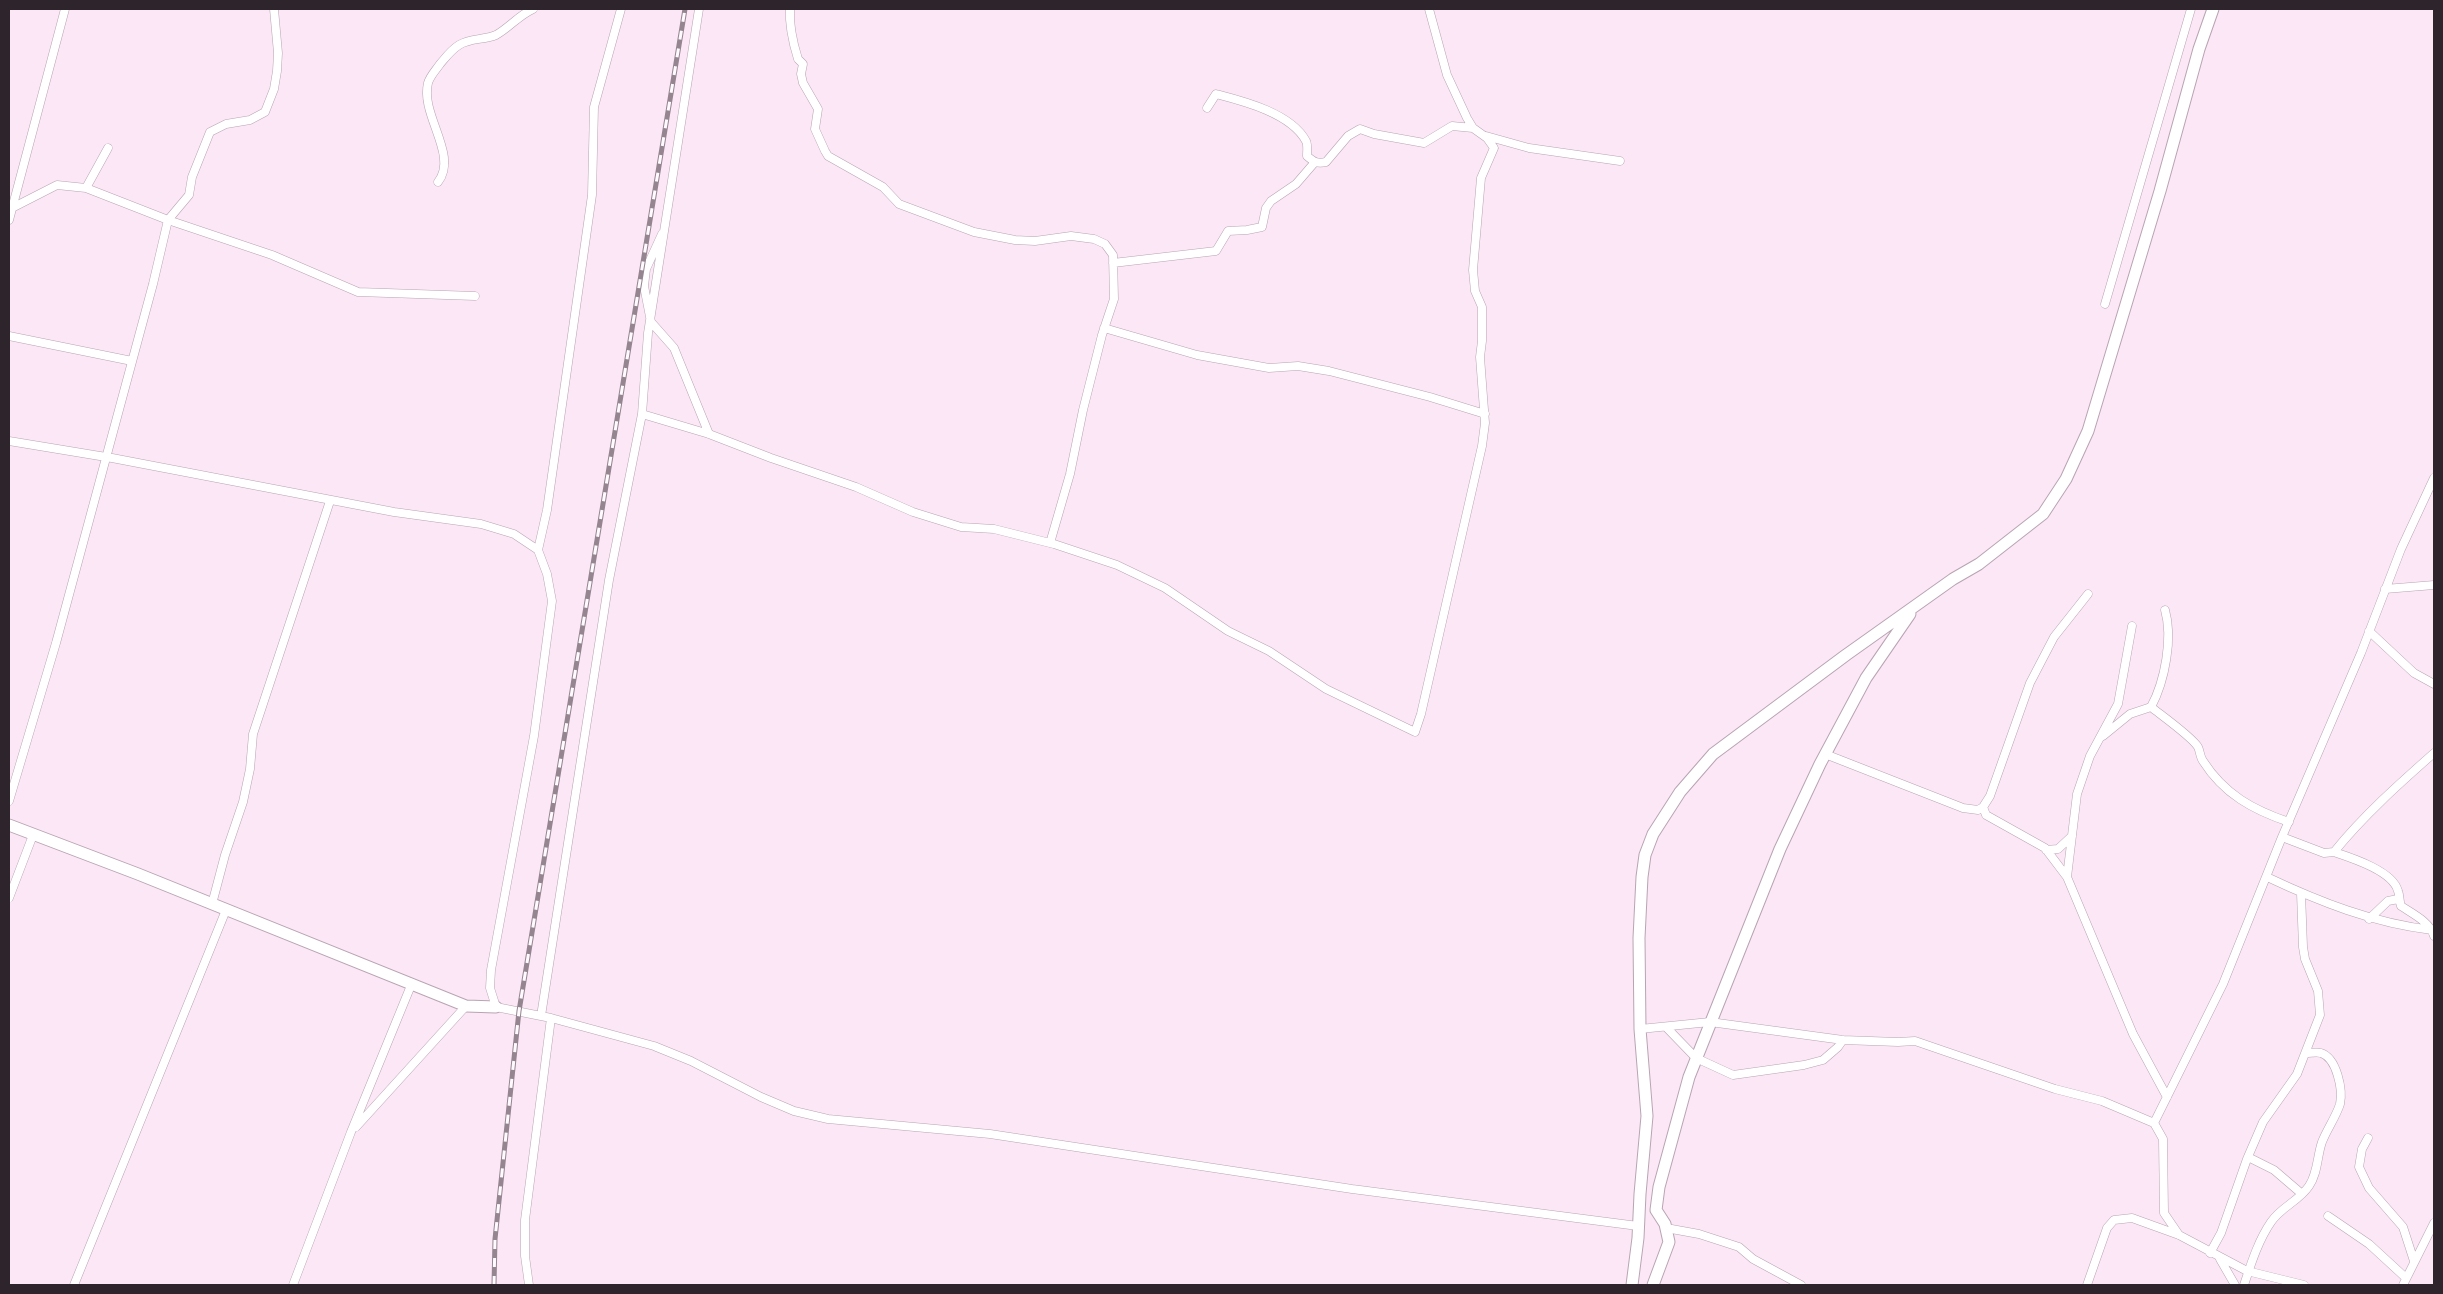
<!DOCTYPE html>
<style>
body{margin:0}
#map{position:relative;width:2443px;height:1294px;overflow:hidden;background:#fce7f6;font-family:"Times New Roman",serif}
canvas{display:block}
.frame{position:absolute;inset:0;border:10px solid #2d252b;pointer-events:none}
</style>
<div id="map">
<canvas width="2443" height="1294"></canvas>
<div class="frame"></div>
</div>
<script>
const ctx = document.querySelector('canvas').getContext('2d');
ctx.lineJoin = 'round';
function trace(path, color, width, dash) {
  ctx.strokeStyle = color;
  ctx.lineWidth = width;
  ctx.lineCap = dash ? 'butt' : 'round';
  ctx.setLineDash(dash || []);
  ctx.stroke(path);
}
const street = new Path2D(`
 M274,9l4,44 -1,18 -3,18 -9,23 -15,8 -24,4 -16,8 -18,45 -3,18 -21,25 104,35 86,37 117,4
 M790,9c-1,17 3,34 8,50l5,5 -2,10 2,9 15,26 -3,20 10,22 3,5 55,31 16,17 75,28 41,8 20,1 36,-5 23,3 11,5 8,11 1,44 -12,36 -19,75 -13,64 -20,69
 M1207,108l9,-14c27,7 75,19 90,47 2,4 1,10 1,15 7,6 10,8 19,6l22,-26 12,-7 14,5 50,9 28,-17 21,2
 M1486,136l43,12 91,13
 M438,182c21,-27 -18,-67 -10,-99 2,-7 8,-13 12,-19 6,-7 11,-14 19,-19 11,-7 25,-5 37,-10 13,-7 23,-20 37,-26
 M12,208l45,-23 29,3
 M9,220l56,-211
 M662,234l-16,35 -2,17 7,36 23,26 35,86
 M1113,263l103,-12 12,-20 19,-1 15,-3 4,-19 5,-7 25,-17 19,-22
 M2105,304l86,-295
 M1104,328l93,27 72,13 29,-2 31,5 101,26 55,17
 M9,336l123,25
 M642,414l67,20 62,24 85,29 57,25 48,15 33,2 60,15 63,21 48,23 63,43 41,20 57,38 89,43 6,-18 61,-268 3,-23 -5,-66 2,-16v-34l-7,-16 -2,-21 8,-92 13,-30 -7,-10 -14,-10 -6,-10 -20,-43 -18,-66
 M9,441l103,17 282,54 87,12 33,10 24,16 9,24 5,27 -18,135 -43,234 -1,18 6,19 55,11 103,28 37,15 70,36 33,14 34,8 162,15 362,55 286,37
 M538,550l9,-40 45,-315 2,-88 27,-98
 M2385,589l49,-4
 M2369,631l45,42 20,11
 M2151,707c10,8 41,30 47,40 2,4 2,10 5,14 21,33 50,49 86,61
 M2103,736l27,-22 21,-7c14,-26 22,-69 14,-97
 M1825,754l138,54 15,2 5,-3 3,8 59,33 22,29 66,157 34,63
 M9,801l47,-158 97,-359 15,-64 -82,-32 22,-40
 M1983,807l7,-11 40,-113 24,-46 34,-43
 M2282,837l42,16 10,-1c29,-36 66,-69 100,-99
 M2046,850l12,-1 14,-13
 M2334,852c18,6 59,19 64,39 2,5 1,10 3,15 12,8 29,16 33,30
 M2067,877l10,-83 13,-38 28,-52 14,-78
 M2267,877c53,25 106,46 165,53
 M9,898l24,-63
 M212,904l13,-49 18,-53 7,-33 3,-35 77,-233
 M2369,919l19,-18 10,-2
 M541,1016l68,-436 33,-166 6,-81 51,-324
 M1666,1027l30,31 37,17 71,-10 19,-5 15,-13 5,-7
 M1640,1029l70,-7 133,18 55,2 17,-1 140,48 47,12 52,22 9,16 1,74 15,22
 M2154,1123l69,-139 59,-147 79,-184 40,-104 33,-71
 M356,1127l110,-121
 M2368,1138l-6,11 -3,18 10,21 34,39 11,34
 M2248,1157l26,13 28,24
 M2328,1216l41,28 37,34
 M1666,1228l33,6 40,13 14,12 48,26
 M2210,1253l11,-20 26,-74 16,-37 34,-48 23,-59 -2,-24 -13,-32 -2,-12 -2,-54
 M2220,1259l15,26
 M74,1285l152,-375
 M293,1285l58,-153 61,-149
 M529,1285l-4,-29v-36l26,-202
 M2087,1285l20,-57 7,-8 18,-2 47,17 68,36 57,14
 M2244,1285c7,-21 14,-44 27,-63 10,-15 28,-21 38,-36 9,-13 8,-30 13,-44 5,-13 14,-25 18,-38 3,-14 -3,-46 -19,-51 -4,-1 -10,0 -15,0
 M2403,1285l31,-62`);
const secondary = new Path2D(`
 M9,825l129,49 328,132 30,1
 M1632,1285l6,-47 2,-44 7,-78 -7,-87 -1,-91 3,-61 3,-22 8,-21 27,-42 33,-38 133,-99 107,-76 26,-15 64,-50 23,-35 22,-48 72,-240 39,-142 14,-40
 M1653,1285l16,-43 -4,-18 -9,-14 3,-23 30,-110 91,-228 40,-85 46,-86 44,-64`);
trace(street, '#b8a4b2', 9);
trace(secondary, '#b8a4b2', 13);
trace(street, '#fff', 8);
trace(secondary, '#fff', 11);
const rail = new Path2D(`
 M494,1285l1,-46 24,-228 166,-1002`);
trace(rail, '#948590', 5);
trace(rail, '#fefafd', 3, [9]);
</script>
